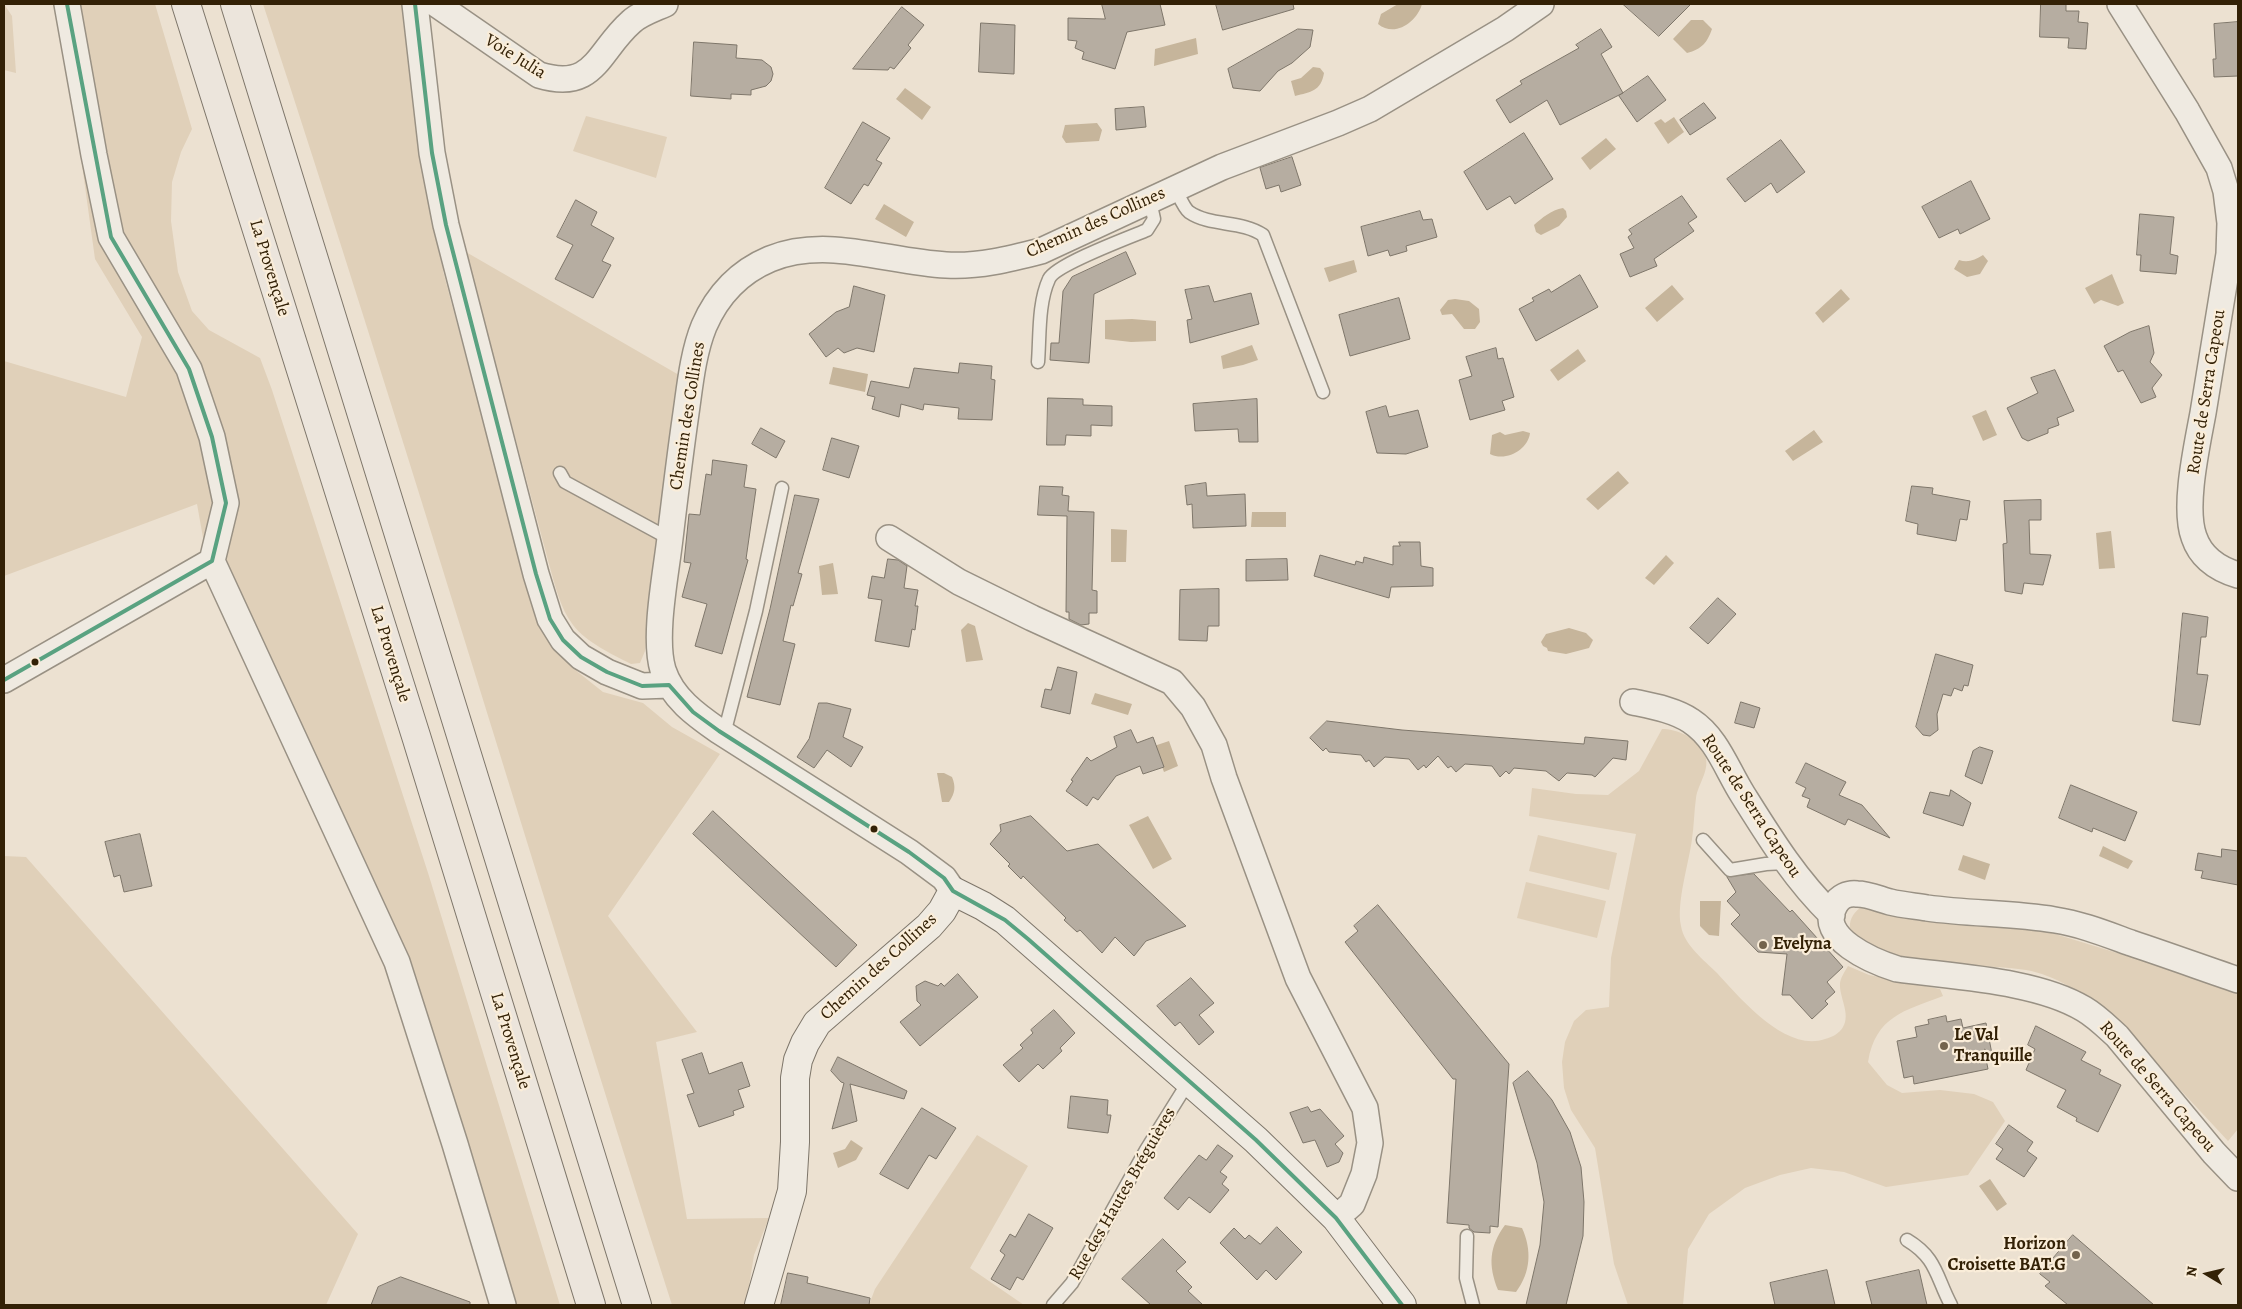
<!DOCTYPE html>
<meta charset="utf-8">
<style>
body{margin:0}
#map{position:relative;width:2242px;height:1309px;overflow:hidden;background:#ece1d1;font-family:Alegreya,serif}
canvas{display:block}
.frame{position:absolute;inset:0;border:5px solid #332106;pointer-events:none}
.north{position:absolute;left:2182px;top:1249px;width:50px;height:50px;-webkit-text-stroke:4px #faedd9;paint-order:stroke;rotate:279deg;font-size:14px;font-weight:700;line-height:20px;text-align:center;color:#332106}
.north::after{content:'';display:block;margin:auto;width:18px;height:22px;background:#332106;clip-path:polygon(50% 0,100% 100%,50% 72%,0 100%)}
</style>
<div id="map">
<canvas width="2242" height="1309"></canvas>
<div class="frame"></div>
<div class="north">N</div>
</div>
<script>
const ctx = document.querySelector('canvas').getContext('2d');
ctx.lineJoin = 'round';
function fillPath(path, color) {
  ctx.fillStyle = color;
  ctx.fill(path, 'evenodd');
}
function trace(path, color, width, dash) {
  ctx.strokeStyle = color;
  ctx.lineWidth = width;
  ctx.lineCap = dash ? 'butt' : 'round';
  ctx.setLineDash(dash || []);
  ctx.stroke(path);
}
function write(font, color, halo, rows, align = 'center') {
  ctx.font = font + ' Alegreya,serif';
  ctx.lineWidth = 4.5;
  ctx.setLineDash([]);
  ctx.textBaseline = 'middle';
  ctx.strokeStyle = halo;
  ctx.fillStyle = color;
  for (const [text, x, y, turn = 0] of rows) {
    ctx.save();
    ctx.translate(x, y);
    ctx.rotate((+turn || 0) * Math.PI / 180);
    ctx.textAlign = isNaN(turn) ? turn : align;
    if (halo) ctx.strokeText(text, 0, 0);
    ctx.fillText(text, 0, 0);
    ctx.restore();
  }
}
fillPath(new Path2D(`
 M4,4l8,12 4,57 -12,-3z
 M55,4h100l37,125 -11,23 -9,30 -1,39 7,51 14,39 17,19 51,28 12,32 157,486 131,429h-51l-140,-379 -159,-349 -13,-73 -193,72v-215l122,36 16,-60 -47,-78 -16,-116z
 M263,4h164l11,106 11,74 17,68 213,123 -34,276 -5,12 -9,1c-19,-10 -44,-21 -58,-39 -13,-17 -18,-40 -24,-61l-83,-311 -23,18 75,282 17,56 15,31 24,29 29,23 40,11 29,24 48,27 -112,162 89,116 -41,10 31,177 82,-1 -15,37 -8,50h-74c-138,-433 -267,-869 -409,-1301z
 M586,116l81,21 -11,41 -83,-27z
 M1662,729c14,0 34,8 41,22 10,16 -5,32 -7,47 -2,14 -2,28 -4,41 -3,24 -16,64 -11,87 3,19 23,34 36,47 23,25 69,80 108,66 7,-2 14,-5 18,-12 8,-13 -4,-30 -3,-44 1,-6 5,-12 8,-17l21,9 71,14 3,7c-39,15 -67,20 -75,66l19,23 15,8 38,-3 34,4 19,8 12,19 -37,54 -82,12 -42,-15 -33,-4 -31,7 -35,13 -36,26 -21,35 -5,56h-55l-14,-41 -19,-116 -24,-38 -7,-22 -2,-26 3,-20 9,-21 12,-11 23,-3 2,-49 25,-124 -107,-18 3,-28 44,6 32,1 31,-24z
 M1538,835l79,18 -8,37 -80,-19z
 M4,856l22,1 332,377 -32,71h-322z
 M1526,882l80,19 -9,37 -80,-20z
 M1860,908l73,13 75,4 44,8 186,57v139l-10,12 -123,-132c-24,-16 -50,-34 -79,-39 -51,-8 -108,2 -155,-22 -8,-4 -14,-12 -21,-18 -1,-9 2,-16 10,-22z
 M977,1135l51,31 -58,102 54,37h-155l6,-16z`), '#e0d0b9');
fillPath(new Path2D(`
 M1398,4h24c-5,18 -27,34 -44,20l3,-10z
 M1691,20h12l9,9c-5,14 -10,20 -25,24l-14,-14z
 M1196,38l2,16 -44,12 1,-17z
 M1313,67l7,1 4,5c-3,18 -13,19 -29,23l-4,-15 10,-3z
 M905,88l26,19 -9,13 -26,-21z
 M1674,117l10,15 -16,12 -14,-21 7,-4 4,4z
 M1097,123l5,7 -3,11 -33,2 -4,-6 3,-12z
 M1606,138l10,11 -26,21 -9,-12z
 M884,204l30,18 -8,15 -31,-18z
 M1563,208l3,3 1,6 -8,9 -18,9 -5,-3 -2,-7c8,-7 17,-15 29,-17z
 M1983,255l5,6 -8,13 -13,3 -13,-8 5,-9c9,3 16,0 24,-5z
 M1354,260l3,12 -28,10 -5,-14z
 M2112,274l12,29 -6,3 -17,-6 -7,4 -9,-16z
 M1672,285l12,14 -27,23 -12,-14z
 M1841,289l9,10 -27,24 -8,-10z
 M1455,299l14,2 10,8 1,13 -5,7h-11l-12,-15 -10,1 -2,-5 8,-10z
 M1132,319l24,2v20l-25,1 -26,-3v-19z
 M1252,345l6,15 -15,5 -20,4 -2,-13z
 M1578,349l8,12 -28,20 -8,-11z
 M833,367l35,7 -3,18 -36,-8z
 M1986,410l11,25 -14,6 -11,-25z
 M1814,430l9,12 -30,19 -8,-10z
 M1523,431l7,2c-2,17 -24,29 -40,21l2,-19 8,-3 5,3z
 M1618,471l11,12 -31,27 -12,-11z
 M1252,512h34v15h-35z
 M1111,529l16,1 -1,32h-15z
 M2111,531l4,37 -16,1 -3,-36z
 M1666,555l8,8 -20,22 -9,-7z
 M833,563l5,31 -16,1 -3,-29z
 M968,623l7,3 8,34 -17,2 -5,-32z
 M1569,628l17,5 7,7 -4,8 -23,6 -18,-3 -1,-3 -4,-2 -2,-4 5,-8z
 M1095,693l37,11 -4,11 -37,-11z
 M1169,741l9,25 -14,6 -10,-26z
 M937,773h7l8,4c4,10 3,16 -3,25h-7z
 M1148,816l24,43 -19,10 -24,-44z
 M2103,846l30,15 -5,8 -29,-13z
 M1963,855l27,9 -5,16 -27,-10z
 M1700,901h21l-2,35 -10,-1 -9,-9z
 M851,1140l12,8 -7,12 -18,8 -5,-15 12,-4z
 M1990,1179l17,25 -10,7 -18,-25z
 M1505,1225l17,3c10,22 9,44 -6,64l-18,-2c-10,-25 -9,-43 7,-65z`), '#c6b59b');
const building = new Path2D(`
 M1102,4h58l5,21 -38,7 -12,37 -33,-10 2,-7 -9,-4 2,-7 -9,-1v-22l37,1z
 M1216,4h77l1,5 -71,21z
 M1623,4h68l-32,32z
 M2041,4h25v7h13l-1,11 10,1 -2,26 -18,-1 1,-10 -29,-1z
 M902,7l22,18 -16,20 3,3 -17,21 -4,-2 -2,3 -35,-1z
 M2238,22v54l-24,1 -1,-18h3l-2,-35z
 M981,23l34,2 -1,49 -35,-2z
 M1298,29l15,1 -3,17 -18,16 -14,8 -18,20 -27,-3 -5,-19z
 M1601,29l11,18 -11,7 22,39 -63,32 -13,-25 -37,23 -14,-23 26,-16 -2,-3 59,-33 -3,-3z
 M694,42l43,3 -1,13 26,2 9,7 2,7 -2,7 -5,5 -15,4v5l-20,-1v5l-40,-3z
 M1648,76l18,24 -29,22 -18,-26z
 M1704,103l12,15 -26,17 -10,-15z
 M1144,107l2,20 -30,3 -1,-21z
 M863,122l27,16 -14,22 6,3 -14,23 -4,-2 -13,20 -26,-16z
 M1524,133l29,46 -38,25 -5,-8 -23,14 -23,-38z
 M1781,140l24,32 -28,21 -6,-10 -26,19 -18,-23z
 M1292,157l9,28 -20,7 -2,-7 -13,4 -6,-21z
 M1971,181l19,38 -30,15 -2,-5 -19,9 -17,-31z
 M1682,196l15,21 -9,6 6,8 -40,28 3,7 -27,11 -10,-23 14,-6 -6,-11 4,-3 -3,-4z
 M576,200l21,12 -6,13 23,13 -12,23 9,4 -18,33 -38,-19 18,-34 -16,-8z
 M1420,211l3,9 9,-1 5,18 -31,9 1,5 -17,5 -2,-6 -20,6 -7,-29z
 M2140,214l34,3 -4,37 8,2 -2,18 -36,-3 1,-16h-4z
 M1126,252l10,22 -42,20 -5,69 -39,-3 1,-17h8l4,-52 9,-14z
 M1580,275l18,32 -62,34 -17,-32 15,-8 -2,-3 17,-9 2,3z
 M854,286l31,9 -11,57 -17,-4 -13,5 -6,-5 -12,9 -17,-23 27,-22 13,-5z
 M1209,286l5,16 37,-9 8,31 -69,19 -3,-23 5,-1 -7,-29z
 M1399,298l11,41 -60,17 -11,-41z
 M2149,326l5,27 -4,9 12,13 -10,13 4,9 -15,6 -18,-33 -5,2 -14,-26 26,-14z
 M1496,348l2,11 5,-1 11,39 -12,4 3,9 -35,10 -11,-40 13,-4 -6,-19z
 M960,363l32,3 -1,13 4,1 -3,40 -34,-1 1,-11 -35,-4 -1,6 -22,-6 -2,13 -27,-8 3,-12 -8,-2 4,-14 38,7 5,-20 44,5z
 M2055,370l19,41 -17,7 2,7 -11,4v4l-20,8 -6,-3 -15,-30 31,-15 -7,-15z
 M1048,398l35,1v6l29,1v20l-21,-1v11l-25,-1 -1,10h-18z
 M1257,399l1,43h-19l-1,-13 -43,2 -2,-27z
 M1386,406l3,11 29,-7 10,37 -22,7 -29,-1 -11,-41z
 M761,428l24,13 -9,17 -24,-14z
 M832,438l27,8 -10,32 -26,-8z
 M713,460l34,5 -3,22 12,2 -10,70 2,1 -26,94 -27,-8 12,-42 -25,-7 9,-34 -7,-1 5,-48 11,1 6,-41 5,1z
 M1206,483l1,13 38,-2 1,32 -53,2 -1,-24 -5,1 -2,-19z
 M1040,486l23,1 -1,8 7,1 -1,15 26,1 -2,78 5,1v22h-8v11l-8,1 -12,-6v-7h-3l1,-96 -29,-1z
 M1912,486l21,2 -1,6 38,7 -3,19 -7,-1 -4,22 -39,-7 1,-10 -12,-3z
 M795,495l24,4 -21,74 4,1 -9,32 -2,-1 -8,36 12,3 -15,61 -33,-8 23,-88z
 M2041,500v20h-12l1,34 21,1 -8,30 -19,-2 -2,11 -17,-3 -2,-47 4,-1 -3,-42z
 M1399,542h21l1,24 12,2v18l-42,1 -2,11 -75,-22 6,-21 35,10 1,-4 7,2 1,-6 29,8v-19h7z
 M888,559l10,1 9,6 -3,22 14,2 -3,16h3l-3,24 -3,-1 -3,18 -34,-6 7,-41 -14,-2 4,-22 12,2z
 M1287,559l1,21 -42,1v-21z
 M1219,589v37h-11l-1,15 -28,-1 1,-50z
 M1718,598l18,16 -28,30 -18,-16z
 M2183,613l25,4 -2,20h-5l-4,37 11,1 -8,50 -27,-4z
 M1936,654l37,11 -5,21 -4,-1 -2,6 -8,-3 -3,8 -8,-2 -6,20 1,16 -8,6 -7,-1 -7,-8z
 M1058,667l19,5 -7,42 -29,-7 4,-18 6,1z
 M1741,702l19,6 -6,20 -19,-5z
 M819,703h8l24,6 -8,28 20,10 -12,20 -24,-17 -13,18 -17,-11 12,-18z
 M1327,721l75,9 182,14 1,-7 43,4 -2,19 -13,-2 -18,19 -3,-2 -25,-2 -8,8 -13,-10 -32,-3 -5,6 -3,-3 -6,6 -8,-11 -27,-2 -9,8 -5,-6 -3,2 -10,-12 -12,12 -2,-3 -6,5 -9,-11 -24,-2 -11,10 -5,-7 -3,2 -5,-7 -32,-3 -3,-4 -3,3 -13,-13z
 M1131,730l6,13 16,-6 11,30 -21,7 -3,-8 -24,10 -18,24 -5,-3 -6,9 -21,-15 7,-10 -2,-1 16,-23 4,4 26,-14 -3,-10z
 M1980,747l13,4 -11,33 -17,-8 8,-25z
 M1806,763l40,19 -7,13 23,10 28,33 -42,-19 -3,6 -38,-18 3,-8 -8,-3 4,-8 -10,-5z
 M2071,785l66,27 -12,29 -32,-13 -1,4 -33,-14z
 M1951,790l20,13 -8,23 -40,-13 7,-21 19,4z
 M713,811l144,134 -21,22 -143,-133z
 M1031,816l36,35 31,-7 88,82 -40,15 -12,15 -19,-19 -13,16 -22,-23 -3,2 -13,-12 2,-2 -43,-42 -2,3 -13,-13 2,-2 -20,-20 11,-13 -1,-6z
 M140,834l12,52 -28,6 -4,-17 -6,2 -9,-35z
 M2222,849l16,2v34l-37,-7 2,-7 -8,-1 3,-17 23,4z
 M1754,874l36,38 2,-2 51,57 -16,15 8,10 -10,9 3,3 -16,15 -22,-24h-8l5,-41 -29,-2 -27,-28 9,-9 -13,-14 9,-9 -9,-15z
 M1378,905l131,159 -11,163 -8,-1v7l-16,-1 -5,-4v-3l-22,-2 9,-144h-3l-108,-137 13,-11 -4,-5z
 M958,974l20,23 -58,49 -20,-24 21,-17 -4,-4 -1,-15 9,-5 13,5 3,-3 3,3z
 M1191,978l23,25 -15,12 15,17 -15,13 -19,-23 -5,4 -18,-20z
 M1054,1010l21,23 -15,15 2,3 -19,18 -5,-5 -19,18 -16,-17 20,-17 -3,-3 13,-12 -2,-3z
 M1946,1016l1,6 14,-3 2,9 23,-5 6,31 -8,-5 4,20 -74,15 -1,-8 -9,2 -7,-37 20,-4 -2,-10 14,-3 -1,-4z
 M2036,1026l50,26 -5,8 20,10 -2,4 22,11 -23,47 -22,-11 1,-3 -20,-11 9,-17 -40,-20 9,-21 -7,-4z
 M702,1053l7,21 33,-12 8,24 -12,4 6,17 -11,4 1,4 -35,12 -12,-32 7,-2 -12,-33z
 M838,1057l69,34 -3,8 -54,-15 7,37 -25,8 12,-46 -3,-1 -10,-11z
 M1528,1071l24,29 18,32 11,35 3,35 -1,34 -17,69h-40l14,-60 4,-43 -7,-39 -24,-80z
 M1071,1096l37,4 -1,15h4l-3,18 -40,-5z
 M1308,1107l3,5 9,-3 24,27 -9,8 8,9 -4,9 -12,5 -12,-27 -12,3 -13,-30z
 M922,1108l34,20 -20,31 -7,-4 -21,34 -28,-15z
 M2009,1125l24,17 -6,9 10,7 -13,19 -28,-18 7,-10 -7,-5z
 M1218,1145l15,11 -13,16 7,5 -5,7 7,6 -19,23 -21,-16 -11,13 -14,-12 35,-43 7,5z
 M1029,1214l24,14 -30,52 -6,-3 -7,13 -19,-11 14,-24 -5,-4 10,-17 5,3z
 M1277,1227l25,25 -26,28 -10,-10 -9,10 -37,-37 14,-15 11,11 4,-4 11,9z
 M2073,1235l81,70h-86l-23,-19 5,-4 -10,-8z
 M1163,1239l23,23 -10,9 16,16 -4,4 15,14h-52l-29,-26z
 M1827,1270l8,35h-60l-5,-22z
 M1919,1270l8,35h-55l-6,-23z
 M788,1273l20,4 -1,6 63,15 -1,7h-88z
 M401,1277l69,25v3h-99l7,-18z`);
fillPath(building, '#b6ada1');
trace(building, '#7e766a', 1);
const lane = new Path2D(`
 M1175,188c4,7 8,19 14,24 22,15 52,8 74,23l60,157
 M1038,362c2,-26 0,-59 11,-83 6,-14 81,-42 98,-49l7,-11 -4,-18
 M560,473l5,9 105,57
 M724,734l32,-123 26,-123
 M1703,840l27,30 36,-6 20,-1
 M1467,1236l-1,42 7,27
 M1907,1240c30,18 29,37 44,65
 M1053,1305l19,-22 74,-133 43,-69`);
const street = new Path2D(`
 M67,4l27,151 17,82 78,132 23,68 14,66 -14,58 185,401 58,182 48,161
 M415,4l17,149 14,72 90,349 14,45 13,21 18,17 26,15 35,14 27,-1
 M436,4l103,71c56,17 58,-23 92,-53 8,-8 23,-13 34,-18
 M2120,4l67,107 32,57 7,23 4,32 -1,31c-9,53 -17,106 -26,159 -6,33 -20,94 -9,124 7,21 24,32 44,38
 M889,538l70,44 73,36 140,64 21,25 21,38 10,33 74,200 67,130 5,35 -6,31 -12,30 -16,14
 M4,680l208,-119
 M1633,702c19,4 42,8 58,19 26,17 36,49 52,74 27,43 52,84 89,120
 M953,891l-9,-13 -35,-26 -190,-121c-23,-16 -47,-33 -56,-61 -10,-33 3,-96 7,-132 5,-42 10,-83 16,-125 4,-28 7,-60 18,-87 13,-30 35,-54 66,-67 57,-23 117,3 176,6 32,2 64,-6 95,-14l181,-84 116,-44 32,-14 135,-80 36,-25
 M2238,980c-35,-12 -71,-25 -107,-37 -25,-9 -50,-19 -76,-23 -42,-7 -85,-6 -128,-12 -12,-2 -25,-3 -37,-6 -11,-3 -22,-8 -33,-8 -9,-1 -18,3 -22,11 -20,33 40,57 62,64 56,8 139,11 187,40 12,7 22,17 33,27l97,117 24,25`);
const secondary = new Path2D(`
 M759,1305l33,-114 3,-49v-64l3,-18 7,-17 12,-20 112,-97 13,-15 11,-20 30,15 22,14 251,220 80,78 66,87`);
const highway = new Path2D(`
 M186,4l230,732 175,569
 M235,4l402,1301`);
trace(lane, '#999184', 15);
trace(street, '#999184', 28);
trace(secondary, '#7e766a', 30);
trace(highway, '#7e766a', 30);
trace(lane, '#efeae1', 12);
trace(street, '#efeae1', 25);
trace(secondary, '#efeae1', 28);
trace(highway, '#ece5dc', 28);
trace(new Path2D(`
 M415,4l17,149 14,72 90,349 14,45 13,21 18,17 26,15 35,14 27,-1
 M4,680l208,-119 14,-58 -14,-66 -23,-68 -78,-132 -44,-233
 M669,685l24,27 26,19 190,121 35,26 9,13 52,29 23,19 228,201 80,78 66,87`), '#59a281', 4);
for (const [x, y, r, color] of [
 [35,662,4.5,"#332106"],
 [874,829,4.5,"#332106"],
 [1763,945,5,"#74644d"],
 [1944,1046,5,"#74644d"],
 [2076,1255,5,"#74644d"]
]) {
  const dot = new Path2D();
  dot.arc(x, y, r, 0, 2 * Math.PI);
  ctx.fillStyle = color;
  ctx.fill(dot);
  trace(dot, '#faedd9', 2);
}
write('18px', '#332106', '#faedd9', [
 ["Voie Julia",515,57,32],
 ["Chemin des Collines",1096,223,-24],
 ["La Provençale",269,268,73],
 ["Route de Serra Capeou",2207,392,-81],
 ["Chemin des Collines",688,416,-81],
 ["La Provençale",390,654,73],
 ["Route de Serra Capeou",1751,806,57],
 ["Chemin des Collines",879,967,-42],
 ["La Provençale",510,1041,73],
 ["Route de Serra Capeou",2157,1087,49],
 ["Rue des Hautes Bréguières",1123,1194,-60]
]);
write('bold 18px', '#332106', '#faedd9', [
 ["Evelyna",1773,945],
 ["Le Val",1954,1036],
 ["Tranquille",1954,1057],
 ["Horizon",2066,1245,"right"],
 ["Croisette BAT.G",2066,1266,"right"]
], 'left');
</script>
